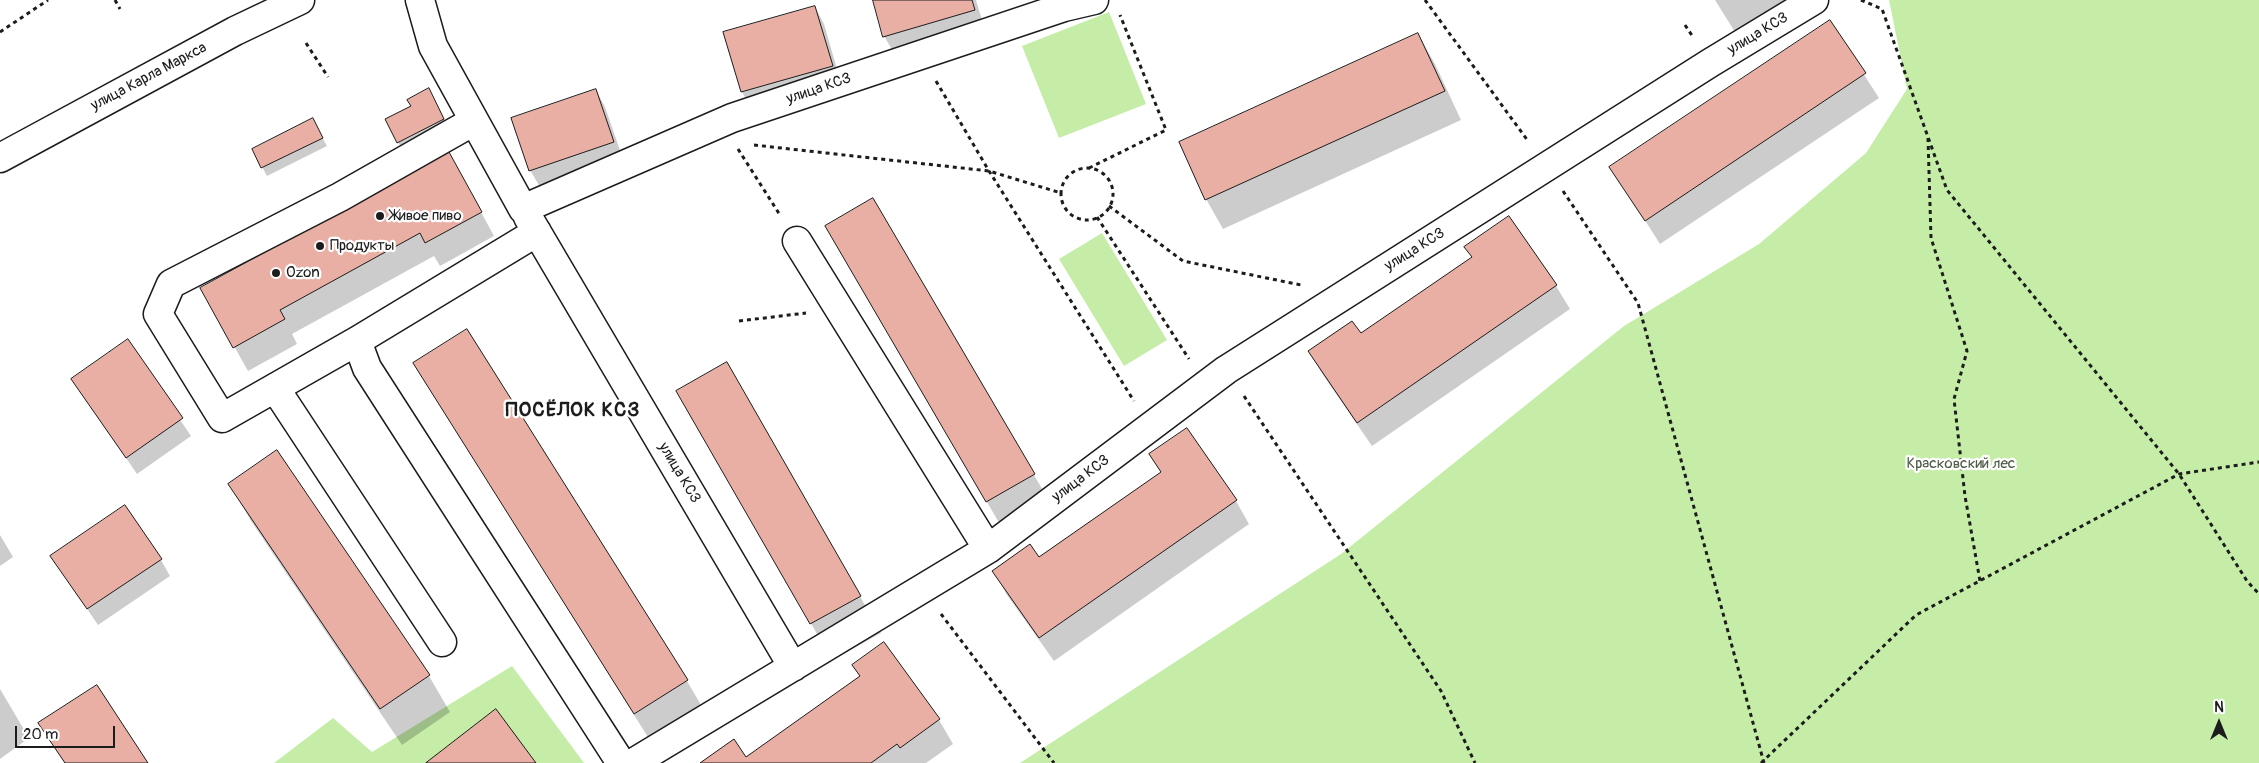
<!DOCTYPE html>
<meta charset="utf-8">
<style>
body{margin:0}
#map{position:relative;width:2259px;height:763px;overflow:hidden;background:#fff;font-family:Pangolin,sans-serif}
canvas{display:block}
.north{position:absolute;left:2194px;top:698px;width:50px;height:50px;-webkit-text-stroke:4px #fff;paint-order:stroke;rotate:0deg;font-size:14px;font-weight:700;line-height:20px;text-align:center;color:#1c1c1c}
.north::after{content:'';display:block;margin:auto;width:18px;height:22px;background:#1c1c1c;clip-path:polygon(50% 0,100% 100%,50% 72%,0 100%)}
.scale{position:absolute;left:15px;top:726px;width:100px;height:22px;box-sizing:border-box;border:2px solid #1c1c1c;border-top:0;padding-left:6px;font-size:15px;line-height:18px;white-space:nowrap;color:#1c1c1c;-webkit-text-stroke:4px #fff;paint-order:stroke}
</style>
<div id="map">
<canvas width="2259" height="763"></canvas>
<div class="north">N</div>
<div class="scale">20 m</div>
</div>
<script>
const ctx = document.querySelector('canvas').getContext('2d');
ctx.lineJoin = 'round';
function fillPath(path, color) {
  ctx.fillStyle = color;
  ctx.fill(path, 'evenodd');
}
function trace(path, color, width, dash) {
  ctx.strokeStyle = color;
  ctx.lineWidth = width;
  ctx.lineCap = dash ? 'butt' : 'round';
  ctx.setLineDash(dash || []);
  ctx.stroke(path);
}
function write(font, color, halo, rows, align = 'center') {
  ctx.font = font + ' Pangolin,sans-serif';
  ctx.lineWidth = 4.5;
  ctx.setLineDash([]);
  ctx.textBaseline = 'middle';
  ctx.strokeStyle = halo;
  ctx.fillStyle = color;
  for (const [text, x, y, turn = 0] of rows) {
    ctx.save();
    ctx.translate(x, y);
    ctx.rotate((+turn || 0) * Math.PI / 180);
    ctx.textAlign = isNaN(turn) ? turn : align;
    if (halo) ctx.strokeText(text, 0, 0);
    ctx.fillText(text, 0, 0);
    ctx.restore();
  }
}
fillPath(new Path2D(`
 M1889,0h370v763h-1239l321,-209 283,-228 135,-82 107,-91 41,-64z
 M1109,12l37,92 -87,34 -37,-92z
 M1102,233l65,107 -43,26 -65,-107z
 M512,666l72,97h-310l59,-45 39,34z`), '#c5eda8');
fillPath(new Path2D(`
 M874,0h102l8,27 -90,26 -10,-17z
 M1715,0h72l-52,32z
 M815,7l9,17 17,59 -90,25 -9,-16 -17,-59z
 M1830,22l49,76 -219,146 -49,-77z
 M1418,34l17,30 26,56 -238,109 -17,-30 -26,-56z
 M596,90l9,17 18,52 -83,28 -10,-17z
 M438,106l15,30 -45,23 -10,-17z
 M317,128l10,18 -60,30 -14,-26z
 M462,177l32,59 -54,30 -6,-10 -142,78 5,10 -49,27 -46,-82z
 M1509,217l47,69 14,23 -198,137 -49,-71 -14,-23 52,-17 111,-77 -6,-11z
 M826,227l208,248 21,36 -47,27z
 M127,341l64,95 -54,38 -65,-95z
 M414,363l273,318 21,36 -52,33z
 M726,364l155,269 -49,27 -154,-268z
 M1151,455l85,46 13,23 -195,137 -47,-66 -13,-24 44,-13 123,-85z
 M230,484l199,192 21,36 -48,33 -151,-224z
 M0,535l13,22 -13,9z
 M52,557l109,3 9,16 -72,49z
 M884,643l55,77 14,24 -27,19h-224l44,-5 114,-81 -7,-12z
 M0,689l29,49 -29,21z`), '#0003');
const building = new Path2D(`
 M873,0h99l3,10 -92,27z
 M815,6l18,60 -92,26 -18,-60z
 M1830,20l36,53 -221,148 -36,-54z
 M1418,33l27,58 -240,109 -26,-58z
 M429,88l15,31 -47,24 -12,-24 26,-13 -4,-6z
 M596,89l18,53 -85,29 -18,-53z
 M313,118l10,20 -62,30 -9,-19z
 M449,152l33,60 -57,31 -5,-10 -140,77 5,9 -52,29 -33,-60z
 M873,198l162,276 -49,28 -161,-276z
 M1509,216l48,69 -200,138 -49,-72 44,-30 9,12 111,-76 -8,-10z
 M467,329l221,351 -54,34 -221,-351z
 M128,339l55,79 -57,40 -55,-79z
 M727,362l134,234 -51,28 -134,-233z
 M1187,428l50,72 -198,138 -47,-67 38,-27 9,13 122,-85 -12,-18z
 M277,450l153,225 -50,34 -152,-225z
 M125,505l37,54 -75,50 -37,-53z
 M884,642l56,77 -40,29 -3,-4 -26,19h-171l34,-24 12,18 114,-81 -8,-11z
 M97,685l51,78h-83l-27,-40z
 M496,709l40,54h-110z`);
fillPath(building, '#e9afa5');
trace(building, '#1c1c1c', 1);
const minor = new Path2D(`
 M420,0l13,46 90,163 209,-91 332,-111 30,-7
 M528,217l265,450
 M537,232l-180,109 10,27 254,395
 M797,241l191,308
 M357,341l-135,77 -64,-104 13,-30 169,-87 134,-76
 M275,388l167,254
 M633,763l355,-214 238,-179 484,-307 104,-63`);
const major = new Path2D(`
 M0,158l235,-127 65,-31`);
trace(minor, '#1c1c1c', 31);
trace(major, '#1c1c1c', 31);
trace(new Path2D(`
 M115,0l5,9
 M1425,0l103,141
 M1861,0l21,9 65,181 232,284 68,107 12,13
 M1685,25l8,12
 M0,32l48,-32
 M306,43l22,34
 M936,81l53,90 145,230
 M1928,138l3,100 36,113 -13,48 11,97 15,85
 M754,145l235,26 72,22
 M738,149l42,66
 M1089,168l77,-38 -46,-115
 M1061 194a26 26 0 1 1 52 0a26 26 0 1 1-52 0Z
 M1563,191l75,112 126,460
 M1109,206l74,55 118,24
 M1097,217l92,142
 M739,321l67,-8
 M1244,396l197,295 34,72
 M941,614l113,149
 M1761,763l155,-148 263,-141 80,-12`), '#1c1c1c', 3, [4, 4]);
trace(minor, '#fff', 28);
trace(major, '#fff', 28);
for (const [x, y, r, color] of [
 [380,216,5,"#1c1c1c"],
 [320,246,5,"#1c1c1c"],
 [276,273,5,"#1c1c1c"]
]) {
  const dot = new Path2D();
  dot.arc(x, y, r, 0, 2 * Math.PI);
  ctx.fillStyle = color;
  ctx.fill(dot);
  trace(dot, '#fff', 2);
}
write('15px', '#1c1c1c', '#fff', [
 ["улица КСЗ",1758,34,-31],
 ["улица Карла Маркса",149,77,-28],
 ["улица КСЗ",819,89,-19],
 ["улица КСЗ",1415,250,-32],
 ["улица КСЗ",679,473,59],
 ["улица КСЗ",1081,479,-37]
]);
write('15px', '#1c1c1c', '#fff', [
 ["Живое пиво",390,216],
 ["Продукты",330,246],
 ["Ozon",286,273]
], 'left');
write('15px', '#4f5b46', '#fff', [
 ["Красковский лес",1961,464]
]);
ctx.letterSpacing = '1px';
write('bold 20px', '#1c1c1c', '#fff', [
 ["ПОСЁЛОК КСЗ",573,411]
]);
ctx.letterSpacing = '0px';
</script>
